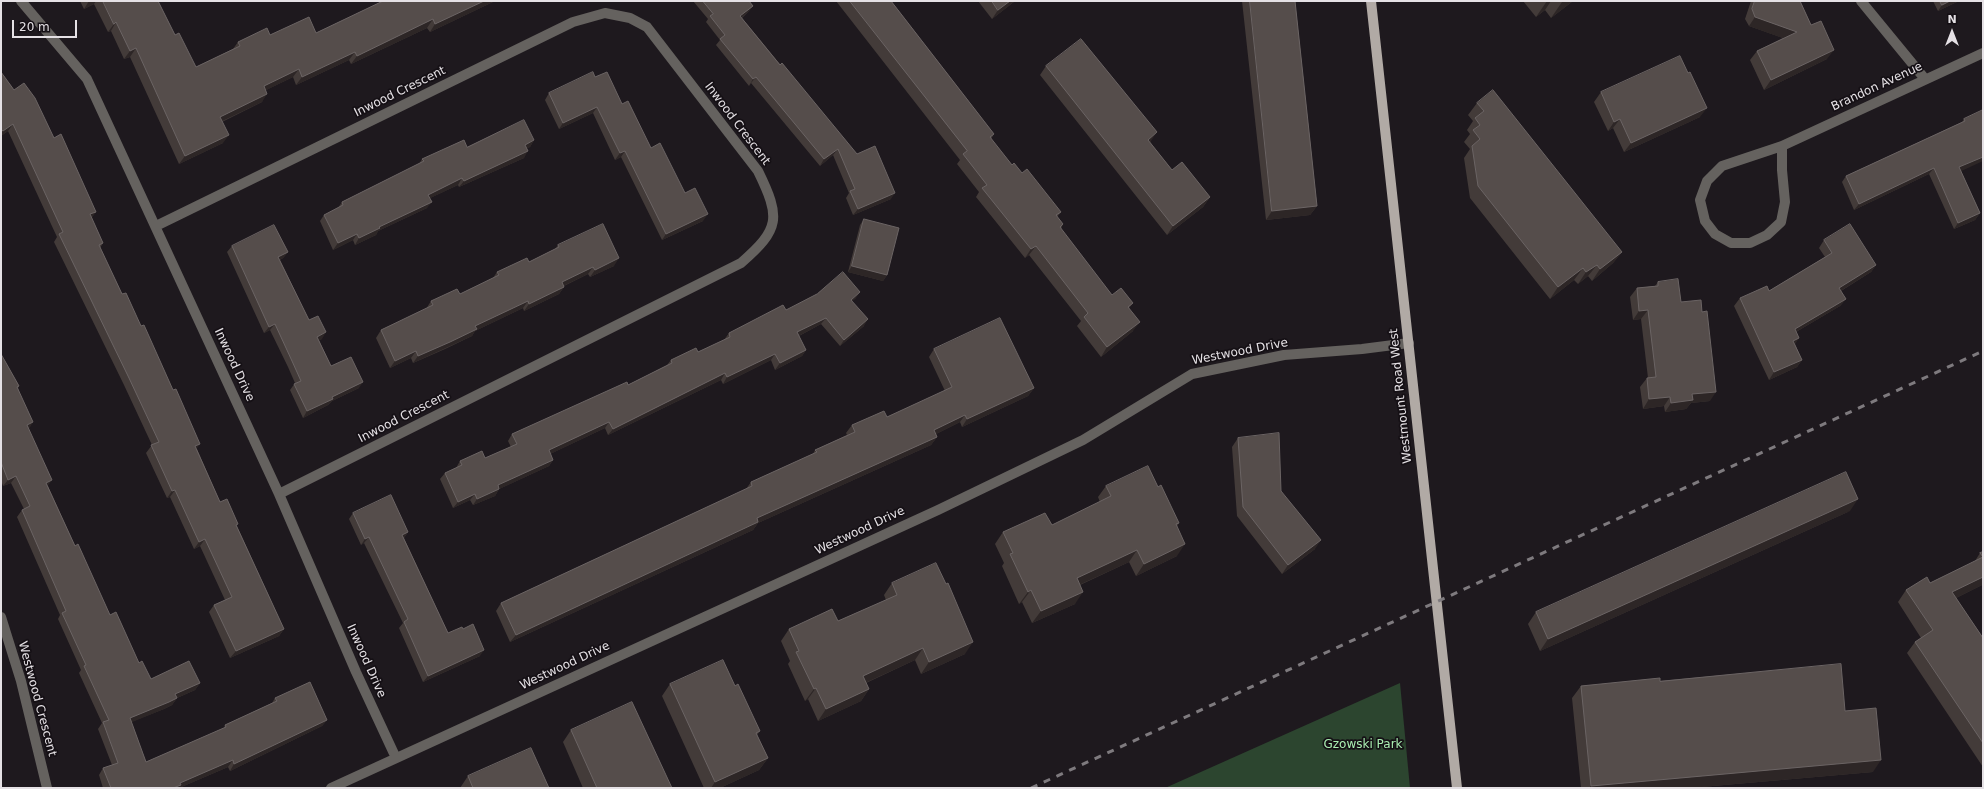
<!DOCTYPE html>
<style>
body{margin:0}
#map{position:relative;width:1984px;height:789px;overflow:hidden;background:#1e191e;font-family:"DejaVu Sans",sans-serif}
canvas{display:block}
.frame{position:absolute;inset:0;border:2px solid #e5e1e5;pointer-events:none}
.north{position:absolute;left:1932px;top:12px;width:40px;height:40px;-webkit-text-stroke:3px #151015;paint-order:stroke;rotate:0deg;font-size:11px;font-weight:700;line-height:16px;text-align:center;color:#e5e1e5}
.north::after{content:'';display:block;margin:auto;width:14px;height:18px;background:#e5e1e5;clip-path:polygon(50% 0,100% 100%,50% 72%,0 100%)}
.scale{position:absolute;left:12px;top:20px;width:65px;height:18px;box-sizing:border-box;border:2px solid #e5e1e5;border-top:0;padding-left:5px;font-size:12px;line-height:14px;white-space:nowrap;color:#e5e1e5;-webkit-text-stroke:3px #151015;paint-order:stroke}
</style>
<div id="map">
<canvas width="1984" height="789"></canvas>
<div class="frame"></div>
<div class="north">N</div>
<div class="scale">20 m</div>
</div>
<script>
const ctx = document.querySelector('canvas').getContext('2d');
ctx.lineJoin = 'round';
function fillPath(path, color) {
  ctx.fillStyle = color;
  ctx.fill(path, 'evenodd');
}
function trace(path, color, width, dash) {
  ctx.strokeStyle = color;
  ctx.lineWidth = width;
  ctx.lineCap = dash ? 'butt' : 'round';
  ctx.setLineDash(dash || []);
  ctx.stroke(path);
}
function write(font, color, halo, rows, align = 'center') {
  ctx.font = font + ' "DejaVu Sans",sans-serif';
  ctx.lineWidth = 3.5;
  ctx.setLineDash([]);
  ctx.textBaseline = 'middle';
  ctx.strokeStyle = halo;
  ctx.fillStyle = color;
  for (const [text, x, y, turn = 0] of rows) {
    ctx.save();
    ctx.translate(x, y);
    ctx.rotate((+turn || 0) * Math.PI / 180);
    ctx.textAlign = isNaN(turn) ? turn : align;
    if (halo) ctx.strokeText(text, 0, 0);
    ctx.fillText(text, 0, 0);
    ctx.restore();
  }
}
fillPath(new Path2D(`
 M1400,683l10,105h-245z`), '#2c452f');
trace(new Path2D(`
 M21,1l66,78 192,415 77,178 40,86
 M1861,1l64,78
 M1782,146v24l3,32 -4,20 -14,13 -17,8h-19l-16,-9 -10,-13 -5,-21 7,-19 15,-15 60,-20 201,-93
 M156,226l417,-204 32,-9 25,5 17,9 111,144c23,47 22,58 -17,92l-462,231
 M1,617l20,64 26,107
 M331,788l607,-278 145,-70 109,-66 92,-19 78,-6 47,-6`), '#65625f', 10);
trace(new Path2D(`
 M1371,1l86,787`), '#b1aaa5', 10);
trace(new Path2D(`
 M1031,788l952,-437`), '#7e7a7e', 3, [7, 7]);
fillPath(new Path2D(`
 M80,1h78l17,34 21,32 37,-18 5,-7 32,-7 46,-2 67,-32h112l-65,31 -3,-4 -76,36 -2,-4 -53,25 -3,-8 -27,13 -4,12 -40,20 1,21 -44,21 -49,-107 -6,2 -13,-28 -3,1 -14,-28 -10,5z
 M693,1h56l4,5 -5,6 -6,6 149,181 -38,16 -7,-17 3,-5 -16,-38 -13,11 -69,-83 -2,3 -33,-41 4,-5 -14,-18 2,-3z
 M836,1h55l103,133 -3,5 21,26 10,8 39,39 -4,5 6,7 -2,5 51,66 21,8 -4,5 4,23 -32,26 -24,-31 4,-5 -52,-66 -4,3 -49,-61 3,-5 -22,-28 3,-4z
 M978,1h37l-23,18z
 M1242,1h53l22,205 -7,9 -44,5z
 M1523,1h50l-22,17 -6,-8 -9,7z
 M1751,1h49l27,58 -63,31 -14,-30 7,-9 26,-13 -34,-12 -4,-7z
 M1933,1h26l-21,10z
 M1046,66l105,75 -1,1 22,28 38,27 -7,10 -36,28 -127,-160z
 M1,72l13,18 40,48 42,74 -5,6 12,25 -3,5 97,201 23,53 17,24 47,103 -5,7 -49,22 -21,-46 5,-7 11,-5 -25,-54 -6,3 -24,-52 -3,1 -21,-45 6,-8 -28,-60 -70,-143 3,-5 -49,-106 -7,5z
 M595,77l27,27 29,44 34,45 18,28 -41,19 -41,-83 -6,3 -22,-47 -34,16 -14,-29 4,-7z
 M1601,92l99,25 -76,35 -11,-24 -5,3 -14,-29z
 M1477,103l145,149 -9,11 -21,18 -4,-5 -10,8 -4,-4 -24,19 -80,-101 -6,-40 6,-9 -6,-7 6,-8 -3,-4 6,-9 -5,-6z
 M1983,110l-22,61 19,42 -5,7 -21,9 -25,-55 -75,36 -12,-28 4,-6 116,-54 2,-3z
 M534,140l-4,7 -3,1 -3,10 -65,29 -1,-2 -28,13 -3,10 -49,23 -2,4 -21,10 -2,-5 -20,10 -13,-29 4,-6 14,-7 4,-6 77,-38 3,-5 45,-12z
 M864,219l23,56 -4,6 -35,-9 12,-47z
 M1824,240l52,25 -5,7 -30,19 5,8 -6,7 -44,26 -1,12 7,16 -5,7 -28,13 -35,-74 6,-8 29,-7 56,-34 -6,-9z
 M558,245l56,21 -24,11 -2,-3 -24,12v1l-5,7 -35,17 -1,-3 -48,23 -3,5 -27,13 -32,14 -2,-5 -21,10 -14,-30 5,-8 45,-21 5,-8 29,-7 33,-16 4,-6 32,-10 26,-13z
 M232,246l56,6 -5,6 -3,2 29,60 13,19 -3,1 12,26 28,22 -27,13 -4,4 -25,13 -13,-28 5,-7 -7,-16 -18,-37 -6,3 -37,-81z
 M1658,282l23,20 29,99 -19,2 -5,6 -21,3 -1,-6 -21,3 -3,-22 7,-9h1l-7,-59 -8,1 -3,-23 7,-9 18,-2z
 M856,298l-4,3 12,25 -24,20 -19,-22 -22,12 7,14 -4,6 -27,14 -4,-10 -48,24 -2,-4 -113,55 -3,-7 -55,26 3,6 -4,6 -50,23 -4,7 -22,9 -3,-5 -17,8 -13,-29 5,-6 11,-5 4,-7 25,-3 26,-11 -3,-6 4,-7 116,-49 39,-20 4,-5 27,-8 26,-12 5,-7 57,-23z
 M934,349l100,39 -6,8 -66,31 -2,-5 -24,12 1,3 -6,8 -173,78 -5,7 -243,112 -14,-31 5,-8 245,-114 5,-7 62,-28 2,-4 32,-15 -1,-2 6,-8 35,-8 58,-26 -16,-34z
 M1,354l18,32 -1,2 10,41 20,57 27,60 35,69 29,48 12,16 49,4 -5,7 -18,8 -5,7 -8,4 -33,13 15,40 78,-34 1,-3 47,-22 3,-5 52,22 -5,6 -92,45 -2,-4 -49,21h-76l-4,-13 4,-7 9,-3 -14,-36 4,-6 -23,-50 2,-3 -23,-51 2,-4 -43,-98 5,-7 2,-1 -13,-26 -8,3 -2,-6z
 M1238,438l43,53 34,58 -33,25 -45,-58 -5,-69z
 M1106,486l52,1 21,36 -2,3v30l-41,20 -7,-14 -49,23 -5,19 -43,19 -10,-21 -3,2 -17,-38 2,-3 -9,-19 8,-12 49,-7 48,-23 -2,-5z
 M1850,511l-310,140 -12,-27 8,-12z
 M353,513l55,19 -4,6 44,95 32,23 -57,26 -24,-54 4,-5 -39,-80 -3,2 -12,-26z
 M1983,552v35l-1,-2 -26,13 27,40v129l-76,-114 8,-11 6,-4 -23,-36 8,-12 24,-7 45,-22 5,-8z
 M892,583l73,71 -44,20 -6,-14 -49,23 3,6 -8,12 -43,20 -10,-22 -3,2 -17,-37 2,-3 -9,-20 8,-12 49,-8 48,-21 -2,-5z
 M1660,681l185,30 28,61 -183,16h-109l-9,-90 9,-12z
 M670,684l90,47 -3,4 11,23 -9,12 -39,18h-16l-42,-92z
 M571,730l101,58h-89l-20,-46z
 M468,776l81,12h-89z`), '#433b39');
fillPath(new Path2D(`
 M89,1h7l-2,3 -10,5z
 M484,1h11l-65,31 5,-8z
 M1010,1h5l-23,18 6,-9z
 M1547,1h4l-6,9 -9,7z
 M1564,1h9l-22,17 11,-16z
 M1950,1h9l-21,10 4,-6z
 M753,6l-5,6 -12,10 4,-6z
 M1755,17l42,15 -6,9 -42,-15z
 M433,19l-6,9 -76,36 6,-8z
 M116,22l-5,9 -3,1 6,-8z
 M136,48l-6,9 -6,2 6,-8z
 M1834,50l-7,9 -63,31 7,-10z
 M355,52l-6,8 -53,25 6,-8z
 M299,69l-6,8 -35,17 6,-8z
 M756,77l-5,6 -2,3 4,-7z
 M267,94l-5,8 -48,23 6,-8z
 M597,107l-4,6 -34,16 4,-6z
 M1707,108l-7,9 -76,35 7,-9z
 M1620,119l-7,9 -5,3 6,-9z
 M13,124l-5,7 -7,5v-3l2,-2z
 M1157,132l-6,9 -9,8 6,-9z
 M229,135l-6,8 -44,21 6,-8z
 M534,140l-4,7 -9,4 4,-6z
 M838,149l-5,6 -13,11 4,-7z
 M528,151l-4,7 -65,29 5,-6z
 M625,151l-4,6 -6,3 5,-7z
 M1983,157v4l-28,13 4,-7z
 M1934,168l-5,6 -75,36 5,-6z
 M462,178l-4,7 -34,16 4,-6z
 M895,193l-4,6 -38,16 5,-6z
 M1210,197l-7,10 -36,28 6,-9z
 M432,202l-5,6 -49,23 -2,4 -21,10 4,-7 20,-11z
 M1317,206l-7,9 -44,5 6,-9z
 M96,212l-5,7 -1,-5z
 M1980,213l-5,7 -21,9 4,-6z
 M708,214l-5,7 -41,19 4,-6z
 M357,234l-4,6 -20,10 5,-7z
 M1036,246l-7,9 -4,3 6,-9z
 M288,252l-5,6 -9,5 4,-6z
 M1622,252l-9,11 -21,18 8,-12z
 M619,258l-5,8 -24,11 5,-7z
 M1597,265l-9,11 -10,8 8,-12z
 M1876,265l-5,7 -37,23 5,-7z
 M852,266l35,9 -4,6 -35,-9z
 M593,267l-5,7 -31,15 5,-7z
 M1583,268l-9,12 -24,19 8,-12z
 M564,287l-5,7 -35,17 5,-7z
 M860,292l-4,6 -9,8 4,-6z
 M1846,299l-6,7 -51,30 6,-7z
 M528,301l-5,7 -48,23 -3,5 -59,27 5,-7 57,-30z
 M1648,310l-7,9 -8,1 6,-9z
 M826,318l-5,6 -28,15 4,-7z
 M868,319l-4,7 -24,20 4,-6z
 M1140,322l-7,9 -32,26 6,-10z
 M275,324l-5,6 -6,3 5,-6z
 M326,332l-4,7 -9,4 4,-6z
 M1799,338l-5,8 -1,-5z
 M806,350l-4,6 -27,14 5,-7z
 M416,351l-5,7 -21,10 5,-7z
 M775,354l-4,6 -48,24 4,-7z
 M1802,360l-5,7 -28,13 5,-8z
 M725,373l-4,7 -113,55 5,-6z
 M363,382l-4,6 -27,13 -4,4 -25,13 4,-7 25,-14z
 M1034,388l-6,8 -66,31 5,-8z
 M1716,392l-6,9 -19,2 -5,6 -21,3 6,-9 21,-9z
 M1670,397l-6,9 -21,3 6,-10z
 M965,415l-5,7 -32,16 6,-8z
 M33,422l-4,7 -2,-4z
 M609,422l-4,6 -61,29 5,-7z
 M937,437l-6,8 -173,78 -5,7 -243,112 6,-7 241,-117z
 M200,444l-5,7v-5z
 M553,460l-4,6 -56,26 5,-7z
 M16,476l-5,7 -8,3 5,-6z
 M52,480l-5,7 -1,-4z
 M499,489l-4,7 -22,9 4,-6z
 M175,490l-5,7 -3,1 5,-7z
 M475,494l-5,6 -17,8 5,-6z
 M1858,499l-8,12 -310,140 8,-12z
 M408,532l-4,6 -2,-3z
 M369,537l-5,6 -3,2 4,-6z
 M205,539l-5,7 -6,3 5,-7z
 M1321,540l-6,9 -33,25 6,-9z
 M1185,544l-8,12 -41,20 8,-12z
 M1137,550l-8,12 -61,28 9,-12z
 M1983,577v7l-1,1 -38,19 8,-12z
 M1031,590l-9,12 -3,2 9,-12z
 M1083,592l-8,12 -43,19 9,-12z
 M284,629l-5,7 -49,22 6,-7z
 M973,642l-8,12 -44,20 8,-12z
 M923,648l-8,12 -61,28 9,-12z
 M484,650l-4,6 -57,26 5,-6z
 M200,683l-5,7 -25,11 5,-7z
 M816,688l-8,11 -3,2 9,-12z
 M869,689l-8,12 -43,20 8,-12z
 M177,698l-5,7 -8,4 -39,16 5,-7z
 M327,720l-5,6 -92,45 4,-7z
 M768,758l-9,12 -39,18h-9l4,-6z
 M233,760l-5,7 -49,21h-6l7,-5z
 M1881,760l-8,12 -183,16h-101l2,-2z`), '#2d2626');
const building = new Path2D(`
 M103,1h55l17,34 4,-2 17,34 44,-21 -2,-4 29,-14 3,7 39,-18 7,16 67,-32h101l-49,23 -2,-5 -76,37 -2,-4 -53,25 -3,-8 -35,17 3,8 -47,23 9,18 -44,21 -49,-108 -6,3 -14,-29 -2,2z
 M703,1h46l4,5 -13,10 40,49 2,-2 75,91 18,-8 20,47 -37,16 -8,-18 5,-2 -17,-40 -14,10 -68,-82 -3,2 -33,-40 5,-4 -15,-19 3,-2z
 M850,1h41l103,133 -4,3 22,28 2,-2 8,10 5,-4 34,43 -5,3 7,9 -3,3 52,68 9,-7 12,15 -5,4 12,15 -33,25 -23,-30 4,-4 -52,-67 -5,3 -49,-61 5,-3 -24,-31 4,-3z
 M992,1h18l-12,9z
 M1250,1h45l22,205 -45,5z
 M1755,1h45l11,24 10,-4 13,29 -63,30 -14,-29 40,-19 -42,-15 -3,-8z
 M1940,1h10l-8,4z
 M1081,39l76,93 -9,8 24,30 10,-8 28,35 -37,29 -127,-160z
 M1680,56l8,17 2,-1 17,36 -76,35 -11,-24 -6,3 -13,-30z
 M1,72l13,18 10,-7 11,15 19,40 7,-4 35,78 -6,2 13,29 -4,2 23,49 4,-1 15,33 3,-1 29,65 3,-1 24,55 -5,2 25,56 7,-3 11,25 -2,1 48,104 -48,22 -22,-46 18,-8 -27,-58 -6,3 -24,-52 -3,1 -21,-46 8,-3 -30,-64 -70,-144 4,-2 -50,-108 -10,7 -2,-2z
 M593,72l2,5 12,-5 15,32 6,-3 23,47 9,-5 25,50 10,-5 13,26 -42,20 -41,-83 -5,2 -23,-46 -34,16 -14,-30z
 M1493,90l129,162 -22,17 -3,-4 -11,7 -3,-4 -25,19 -80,-101 -6,-40 8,-7 -7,-9 7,-5 -5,-7 9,-7 -7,-8z
 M1983,110v47l-24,10 21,46 -22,10 -24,-55 -75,36 -13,-28 119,-55 -1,-2z
 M524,120l10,20 -9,5 3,6 -64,30 -2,-3 -34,17 4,7 -53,25 1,1 -21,10 -2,-4 -19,9 -14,-28 19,-10 -1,-3 82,-41 -2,-2 42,-19 3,7z
 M864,219l35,9 -12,47 -35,-9z
 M603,224l16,34 -24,12 -2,-3 -31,15 2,5 -35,17 -1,-3 -53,25 2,3 -27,13 -32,14 -2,-5 -21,10 -14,-31 52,-25 -2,-4 26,-12 3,5 39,-19 -2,-3 30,-14 2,4 30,-15 -1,-2z
 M1850,224l26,41 -37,23 7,11 -51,30 4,9 -6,3 9,19 -28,12 -34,-74 27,-12 2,5 63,-38 -8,-13z
 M274,225l14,27 -10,5 31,63 9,-4 8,16 -9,5 14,29 20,-9 12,25 -31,15 1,2 -26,12 -13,-27 7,-3 -9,-20 -17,-37 -6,3 -37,-81z
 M843,272l17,20 -9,8 17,19 -24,21 -18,-22 -29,14 9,18 -26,13 -5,-9 -48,23 -2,-4 -112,56 -4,-7 -60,28 4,10 -55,25 1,4 -22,10 -2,-5 -17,8 -13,-29 17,-8 -2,-4 22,-10 3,7 32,-14 -5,-10 115,-52 1,3 44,-22 -1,-3 25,-12 2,4 32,-15 -1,-4 54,-28 3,5 31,-16z
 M1678,279l3,23 20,-2 1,12 5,-1 9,81 -24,2 1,6 -22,3 -1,-6 -21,2 -2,-21 9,-1 -8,-67 -9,1 -2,-23 21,-2v-4z
 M1000,318l34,70 -67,31 -2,-4 -31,15 3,7 -180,81 1,4 -242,113 -15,-32 251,-117 -1,-4 66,-30 -2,-2 40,-18 -3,-7 32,-14 3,6 65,-30 -18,-38z
 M1,354l18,32 -2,1 16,35 -6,3 25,55 -6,3 29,63 3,-2 32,71 6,-3 23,51 3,-2 9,18 38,-18 11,22 -25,11 2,4 -8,4 -39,16 16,44 80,-35 -1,-2 52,-24 -2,-3 35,-16 17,38 -93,44 -1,-4 -53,23 1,2 -8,3h-62l-8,-20 15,-5 -15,-41 6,-2 -25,-54 2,-1 -24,-52 4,-2 -44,-101 8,-4 -14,-30 -8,4 -7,-18z
 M1279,433l2,58 40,49 -33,25 -45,-58 -5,-69z
 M1148,466l10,21 3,-2 18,38 -3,1 9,20 -41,20 -7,-14 -60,28 6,14 -42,19 -10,-21 -3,2 -18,-38 3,-1 -10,-21 42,-19 7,12 59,-29 -5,-10z
 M1846,472l12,27 -310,140 -12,-27z
 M391,495l17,37 -6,3 46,98 14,-6 1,2 10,-5 11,26 -56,26 -24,-54 4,-3 -39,-82 -4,2 -12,-26z
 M1983,552v25l-31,15 31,46v105l-68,-101 18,-12 -27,-40 21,-13 3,6 53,-26 -3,-4z
 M936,563l10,21 2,-1 25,59 -44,20 -6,-14 -60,28 6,13 -43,20 -10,-21 -2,1 -18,-37 3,-1 -10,-22 43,-20 6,12 59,-26 -5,-12z
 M723,660l12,26 3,-2 22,47 -4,2 12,25 -53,24 -45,-98z
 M1841,664l4,47 31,-3 5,52 -290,26 -10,-100 79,-8v3z
 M632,702l40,86h-75l-26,-58z
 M531,748l18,40h-76l-5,-12z`);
fillPath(building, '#554d4b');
trace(building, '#6b6464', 1);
write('12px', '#e5e1e5', '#151015', [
 ["Brandon Avenue",1877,87,-25],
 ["Inwood Crescent",400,92,-26],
 ["Inwood Crescent",737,124,53],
 ["Westwood Drive",1240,352,-11],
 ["Inwood Drive",234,365,65],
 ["Westmount Road West",1401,396,-96],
 ["Inwood Crescent",404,417,-27],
 ["Westwood Drive",860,531,-25],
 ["Inwood Drive",366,661,66],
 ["Westwood Drive",565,666,-25],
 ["Westwood Crescent",37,699,75]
]);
write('12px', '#a9edb1', '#151015', [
 ["Gzowski Park",1363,745]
]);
</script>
